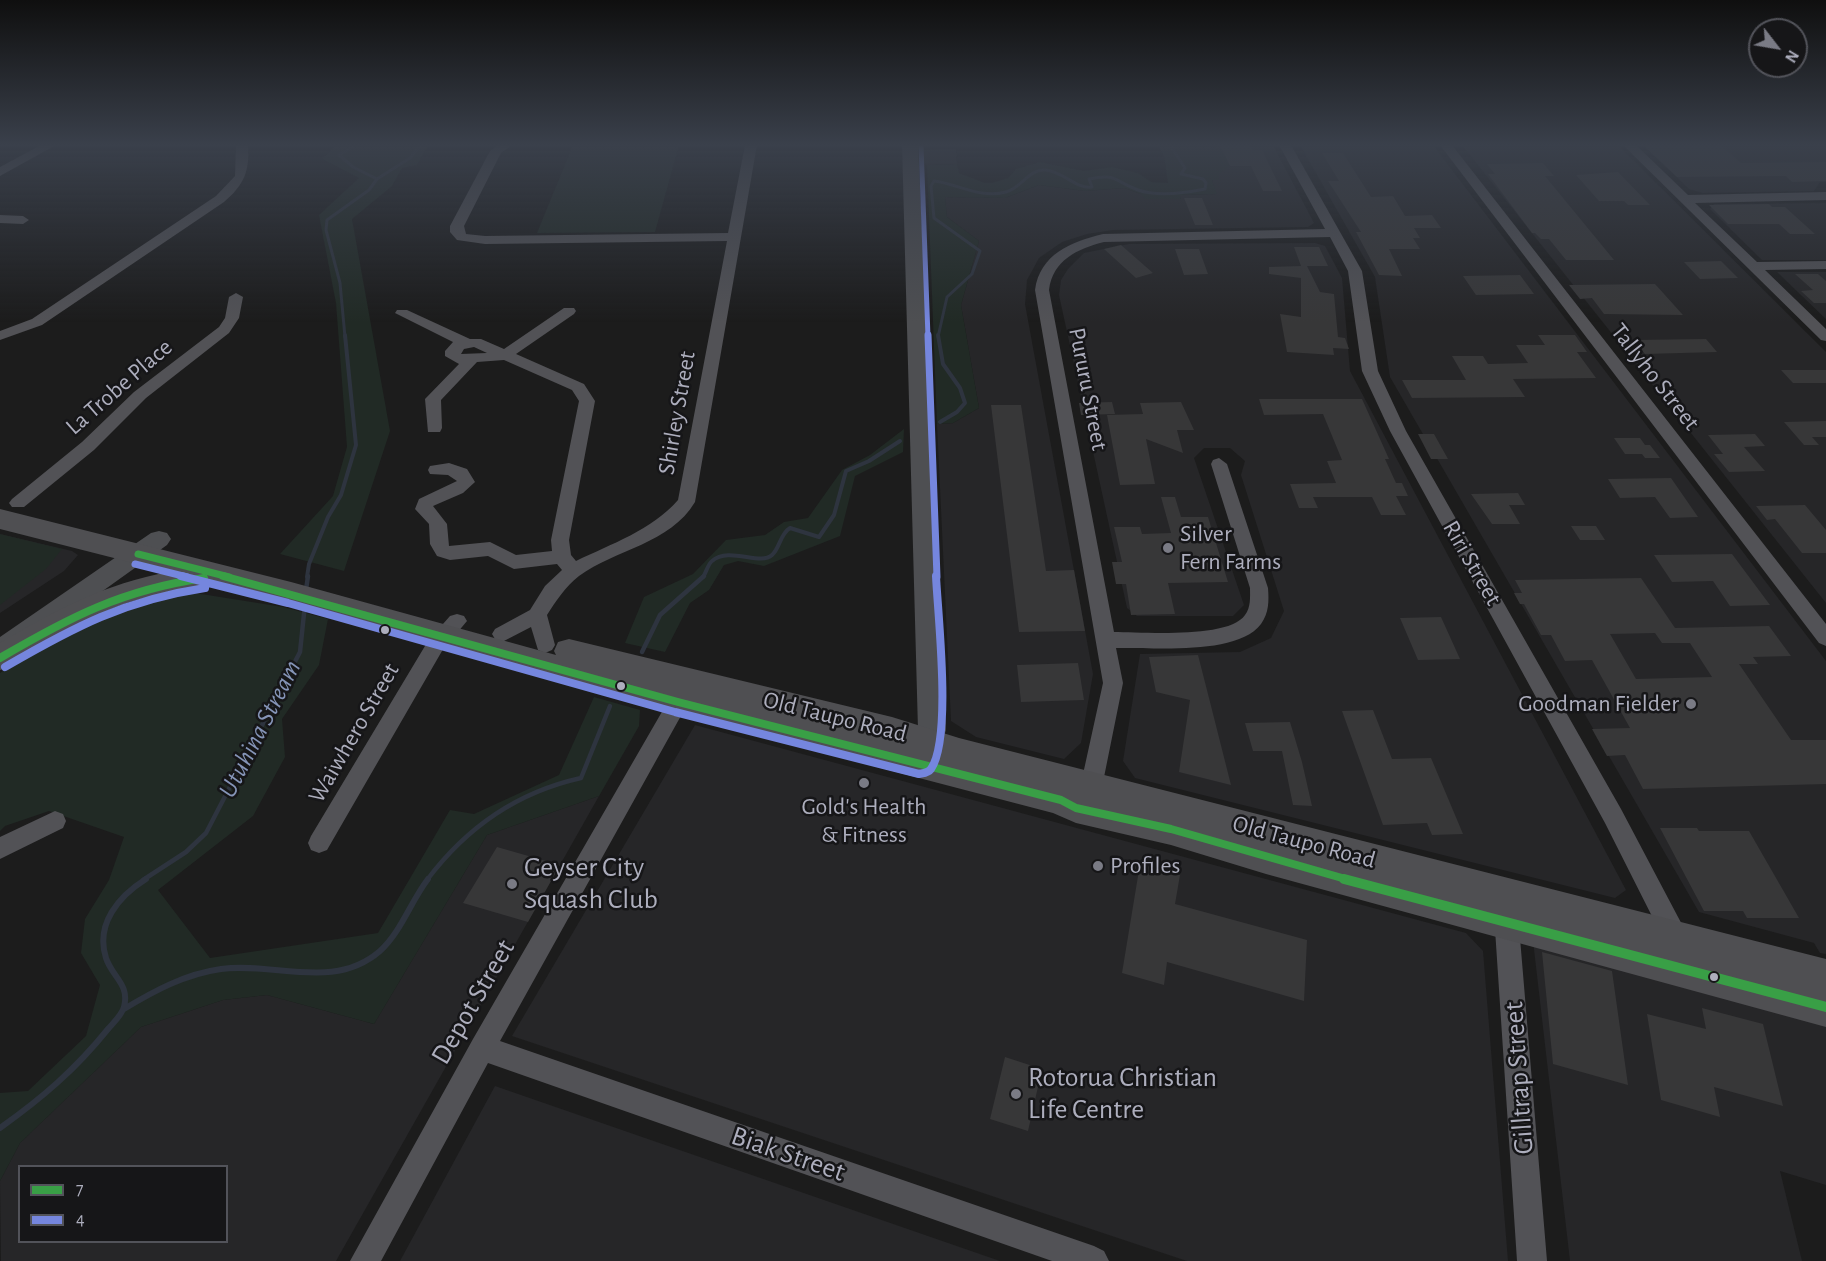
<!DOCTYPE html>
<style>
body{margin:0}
#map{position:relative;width:1826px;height:1261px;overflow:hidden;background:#1c1c1c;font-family:"Alegreya Sans",sans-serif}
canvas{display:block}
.legend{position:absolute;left:18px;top:1165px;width:210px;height:78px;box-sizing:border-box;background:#161618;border:2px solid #52535a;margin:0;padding:8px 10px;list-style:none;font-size:18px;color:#adaebd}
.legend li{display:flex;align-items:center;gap:12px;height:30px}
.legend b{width:30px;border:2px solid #52535a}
.north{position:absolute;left:1748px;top:18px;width:60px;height:60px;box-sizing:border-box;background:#161618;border:2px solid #52535a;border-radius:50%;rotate:121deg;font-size:16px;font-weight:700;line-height:24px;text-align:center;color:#adaebd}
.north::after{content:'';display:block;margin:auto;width:21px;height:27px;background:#7a7b85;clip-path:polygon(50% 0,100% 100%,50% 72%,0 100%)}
</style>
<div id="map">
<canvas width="1826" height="1261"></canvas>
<ul class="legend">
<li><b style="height:8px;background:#399f46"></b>7</li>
<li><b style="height:8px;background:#7586de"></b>4</li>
</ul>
<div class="north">N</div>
</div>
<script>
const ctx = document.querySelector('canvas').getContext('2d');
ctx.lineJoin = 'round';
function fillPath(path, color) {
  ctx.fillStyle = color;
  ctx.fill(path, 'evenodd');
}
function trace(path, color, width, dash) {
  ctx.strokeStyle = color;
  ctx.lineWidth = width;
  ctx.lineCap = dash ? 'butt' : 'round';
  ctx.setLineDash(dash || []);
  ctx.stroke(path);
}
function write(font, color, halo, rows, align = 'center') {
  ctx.font = font + ' "Alegreya Sans",sans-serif';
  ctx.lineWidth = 5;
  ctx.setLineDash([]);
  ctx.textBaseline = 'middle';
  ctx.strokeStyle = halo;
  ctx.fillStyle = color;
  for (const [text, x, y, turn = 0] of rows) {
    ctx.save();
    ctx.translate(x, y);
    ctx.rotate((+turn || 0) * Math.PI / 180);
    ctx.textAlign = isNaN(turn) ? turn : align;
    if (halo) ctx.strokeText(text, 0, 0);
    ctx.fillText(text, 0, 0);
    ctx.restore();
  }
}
fillPath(new Path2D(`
 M1204,145h69l41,78 -6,4 -195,3 -26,4 -25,8 -23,16 -12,22 -2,24 68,370 -12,69 -17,16 -88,-22 -25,-16 -14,-297 16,-1 26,-15 -18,-103 18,-64 -32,-24 -2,-20 60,1 34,-13 46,6 39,-3 17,6 40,5 -2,-4 37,-1 -4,-14 7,-6 4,-24z
 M1300,145h133l393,516v293l-6,-1 -6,-10 -115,-31 -309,-535 -15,-100z
 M1462,145h156l208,207v251z
 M1643,145h183v37h-6l-6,9 -111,2 -14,-4z
 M956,149l1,15 -30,1 -4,-3 -1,-12z
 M1826,203v57h-64l-52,-51 4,-5z
 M1315,243l10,3 17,32 8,93 276,519 -11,8 -480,-120 -12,-17 17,-107 100,-2 31,-14 13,-27 -43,-136 4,-14 -15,-13h-26l-10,10 50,147 -11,11h-96l-10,-8 -68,-313 2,-15 7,-11 16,-16 45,-9z
 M1777,272h49v47z
 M0,534l72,17 6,4 -14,16 -64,42z
 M695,725l771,208 17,18 25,310h-321l-675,-225z
 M599,796l-263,465h-335l-1,-80 20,-38 121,-116 82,-27 44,-5 107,29 113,-189zM20,1166h206v76h-206z
 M1532,932l294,92v161l-46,-14 22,90h-232z
 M495,1086l505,175h-600z`), '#262628');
fillPath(new Path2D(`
 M336,145h92l-11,20 -15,3 -10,18 -40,33 38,212 -46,140 -64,-17 53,-58 14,-49 -11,-144 -17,-88 40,-37 -37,-19z
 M573,145h106l-24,87 -118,1z
 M1158,145h46l19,5 7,16 -11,8v6h-7l5,14 -37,1 1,4h-36l-4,-5 -17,-6 -39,3 -46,-6 -34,13 -60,-1 2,20 32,24 -18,64 18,103 -26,15 -16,1 -10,-259 30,-1 2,9 26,10h7l16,-5 8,-9 24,-7 44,9 28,-4 26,6 13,9 17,1 -4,-27z
 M904,429l-1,23 -48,24 -15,60 -76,30 -26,-5 -14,4 -15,25 -19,13 -25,49 -40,-9 19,-46 49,-23 33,-34 39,-5 19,-13 24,-4 34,-48 28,-15z
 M0,534l62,15 -16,20 -46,36z
 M195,593l88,14 45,12 -9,46 -37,54 3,38 -32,59 -95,74 52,68 168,-25 72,-123 24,4 85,-39 35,-78 46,13 -1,16 -40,70 -112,39 -113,189 -107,-29 -44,5 -82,27 -121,116 -20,38v-88l28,-2 58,-55 14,-51 -19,-32 4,-34 24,-39 15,-43 -75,-26 -44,15 -5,5v-158c48,-32 100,-68 158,-77 12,-2 25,-2 37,-3z`), '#212a25');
trace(new Path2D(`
 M377,179l33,-21 10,-13
 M345,337l-5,-54 -14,-53 1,-10 42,-30 8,-11 -24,-12 -14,-12 17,-10
 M938,337l9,-40 25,-23 8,-23 -46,-33 -3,-32 3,-5c25,3 46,18 72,11 15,-4 23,-23 39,-22 18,1 30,19 47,17l-3,-8c28,-6 25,2 49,11 20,7 47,3 67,-1l1,-6 -3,-4 -22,-5 4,-6 -15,-23`), '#2e343f', 3);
trace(new Path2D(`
 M938,335l5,29 17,24 5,15 -8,9 -17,10
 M307,577l2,-13 19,-47 13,-22 15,-50 -11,-110
 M703,577c3,-4 5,-13 9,-16 17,-15 48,5 60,-6 8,-7 8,-21 18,-27l29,9 15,-22 12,-44 23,-10 31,-20`), '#2e343f', 4);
trace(new Path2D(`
 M306,590l2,-14
 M642,652l18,-37 44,-39
 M143,880l43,-28 20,-19 94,-181 5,-48
 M427,880c39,-52 91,-88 154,-102l29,-72`), '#2e343f', 4.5);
trace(new Path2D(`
 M124,1009c30,-18 61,-35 97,-40 55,-7 113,22 159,-18 21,-19 31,-50 48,-72
 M0,1128c42,-30 75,-58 108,-99 5,-6 14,-14 16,-22 6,-23 -12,-30 -18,-49 -11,-34 13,-62 40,-79`), '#2e343f', 6);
fillPath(new Path2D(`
 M1220,145h31l2,5h9l20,41h-19l-12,-25h-21z
 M1643,145h78l20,18 85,-1v19l-34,1 -6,-6 -109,1z
 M1322,153h21l28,44 22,-1 12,20 27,-1 9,13h-27l6,10h-7l7,11h-31l13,27 -23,-1 -23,-43h5l-33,-51h11z
 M1543,163l11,13h-9l69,84h-48l-17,-21h-8l-6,-6h-3l-44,-59h7l-8,-10z
 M1618,172l32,33h-22l-4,-4h-25l-23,-26z
 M1184,198h18l11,27h-18z
 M1769,204l3,3h13l30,27h-25l-11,-10h-51l-19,-19z
 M1121,245l32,28 -17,5 -32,-29z
 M1294,247h25l9,19h-21l13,26 14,2 4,43 7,1 4,11 -16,-1 1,7 -47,-3 -7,-38 21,3v-39l-32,-4v-7l32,-1z
 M1175,249h24l9,25 -24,1z
 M1721,261l17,17 -38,1 -16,-17z
 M1795,274h23l8,7v22h-12l-13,-12 12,-1z
 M1520,275l14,19 -58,1 -13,-19z
 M1655,284l28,31 -79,-1 -12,-16 -12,1 -11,-14z
 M1538,335h37l12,17h-10l19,26 -83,1 12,18 -113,1 -10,-18h64l-14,-24h31l5,8 40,-1 -12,-18h29z
 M1706,339l11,13 -72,2 -11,-14z
 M1781,370h45v13h-33z
 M1259,399h103l27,60h-4l11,24h6l6,13h-12l10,19h-25l-9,-18h-59l5,11h-19l-9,-24 46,-1 -9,-22 15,-1 -19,-46 -59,1z
 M1112,402l3,12 -34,1 -2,-12z
 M1181,402l13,28h-17l6,23 -37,-14 9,45 -35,1 -13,-70 36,-1 -3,-11z
 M991,405h30l25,166 28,-1 11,61 -66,1z
 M1826,421v16h-14l7,8h-15l-20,-23z
 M1418,434h16l14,25h-17z
 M1755,434l10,12 -21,1 21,24 -36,1 -15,-18h9l-15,-19z
 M1614,438h26l5,7h5l10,13h-15l-3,-4h-17z
 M1671,478l27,39 -28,1 -15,-21 -35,1 -12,-19z
 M1518,493l7,12h-16l11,19h-28l-21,-30z
 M1161,497h14l6,20h27l20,65 -60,1 7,31 -44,1 -5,-31h-10l-4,-22h10l-8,-35h26l2,7 29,-1z
 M1805,505l21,25v23h-24l-27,-34 -8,1 -11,-14z
 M1571,526h25l9,14h-25z
 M1732,554l38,51 -40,1 -17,-25 -41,1 -18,-27z
 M1641,578l34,50 94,-2 22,30 -38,1 5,7h-19l52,76h35v44l-183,5 -18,-34 -18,1 -15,-27 38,-1 -38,-68 -27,1 -14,-26h-10l-17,-31h-4l-6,-11h8l-7,-13zM1655,633l7,10h28l22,34 -76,2 -26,-45z
 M1441,617l19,42 -42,1 -18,-42z
 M1198,655l11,43 22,87 -52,-13 11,-72 -34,-8 -7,-35z
 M1078,663l6,37 -63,2 -4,-37z
 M1373,710l19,49 39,-1 32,76 -31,1 -5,-12 -44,2 -41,-114z
 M1290,722l12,40 10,44 -19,-1 -11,-54h-29l-8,-28z
 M1660,828h37l2,3h50l50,87h-52l-4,-7h-39z
 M497,847l63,18 -32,57 -65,-19z
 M1140,864l40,11 -5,29 132,36 -3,61 -137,-39 -3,23 -42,-12z
 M1542,952l70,19 16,114 -75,-21z
 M1702,1008l61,16 20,82 -69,-19 6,30 -59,-17 -14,-86 59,15z
 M1005,1057l37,12 -14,62 -38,-12z`), '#373738');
fillPath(new Path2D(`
 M41,145h15l-56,31v-9z
 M236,145h12c2,26 -4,40 -24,57l-182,123 -42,15v-9l32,-12 184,-123 19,-20z
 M498,145h14l-11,8 -37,73 2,8 19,2 243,-3 17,-88h12l-62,357c-25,42 -79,47 -116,74 -14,11 -23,25 -32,39l8,30 -3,5 -7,3 -7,-3 -7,-23 -29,15 -7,-3 -3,-5 3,-5 35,-19 15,-24 17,-16 -5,-6 -43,5 -26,-13 -38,4 -13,-4 -7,-12 -1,-20 -14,-15 4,-10 38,-18 -9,-6 -18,-1 -2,-4 2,-4 19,-3 18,6 8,13 -12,11 -30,13 14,18 2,22 41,-4 26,13 36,-4 -1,-11 28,-139 -7,-11 -68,-30 -27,2 -36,38 1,28 -2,4h-12l-3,-33 34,-35 -14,-8v-5l8,-9 -58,-29 2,-3h10l63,29h11l23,10 60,-41h10l2,3 -2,3 -58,40 68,30 11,17 -26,139 2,15 5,6c35,-17 76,-31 102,-61l49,-259 -242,3 -28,-4 -7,-8v-6l40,-75zM474,347l13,6 -26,1 3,-5z
 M1279,145h12l71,126 16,100 28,60 215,378 66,125 3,8 -3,8 -9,4 -9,-4 -64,-127 -215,-392 -28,-60 -14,-100 -18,-34 -226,5c-27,7 -51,18 -55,48l65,342c28,0 115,7 131,-17 6,-8 5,-18 5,-27l-39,-124 2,-4 6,-2 8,6 41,124c1,13 1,25 -7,36 -24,32 -108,23 -145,24l7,35 -23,114 -3,7 -8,3 -8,-3 -3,-7 25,-114 -68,-393c5,-36 36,-48 68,-56l222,-5z
 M1440,145h12l374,479v22l-7,-3z
 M1623,145h13l52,50 138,-3v8l-131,3 62,59 69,-1v8l-61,1 61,59v12l-5,-1z
 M0,215l23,1 6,4 -6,4 -23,-1z
 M236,293l7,4 -4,21 -10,15 -83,65 -52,52 -70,57h-12l-3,-4 3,-4 70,-57 52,-50 85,-65 6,-9 4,-21z
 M457,614l7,2 3,5 -25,30 -115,199 -8,3 -8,-3 -3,-7 3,-7 117,-195 22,-25z
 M685,682l7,2 3,6 -3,6 -192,345 594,205 10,5 5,10h-57l-564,-198 -107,198h-31l123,-222 205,-355z
 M55,811l8,3 3,7 -3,7 -63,31v-22z
 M1506,902l8,4 4,8 29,347h-30l-23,-347 4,-8z`), '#525256');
fillPath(new Path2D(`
 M902,145h16l28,585 -13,40 -10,3 -10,-3 -4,-9 9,-31z
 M159,531l8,2 4,6 -4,6 -158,113 -9,3v-24l151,-104z`), '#4e4f52');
fillPath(new Path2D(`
 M0,509l291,73 265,73 -2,-4 4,-9 11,-3 323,78 67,21 867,221v68l-560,-153 -95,-29 -95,-22 -23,-10 -375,-98 -460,-130c-26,8 -55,8 -81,15 -46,13 -86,42 -126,67l-11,3v-27c54,-32 106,-60 169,-71l-169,-43z`), '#4f4f52');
trace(new Path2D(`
 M138,554l91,23`), '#399f46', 7);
trace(new Path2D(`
 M223,576l455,126 383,98 15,8 95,21 178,51
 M0,658c70,-41 122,-68 204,-80`), '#399f46', 8);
trace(new Path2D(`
 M1344,879l482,128`), '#399f46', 10);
trace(new Path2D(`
 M921,145l7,192`), '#7586de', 5);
trace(new Path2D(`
 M928,335l9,242
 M135,564l52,13`), '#7586de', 7);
trace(new Path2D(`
 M181,576l107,27 387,109 244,62c5,-1 9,-1 12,-5 21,-31 7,-152 5,-193
 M5,667c69,-40 120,-67 200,-79`), '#7586de', 8);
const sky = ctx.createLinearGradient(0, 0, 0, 322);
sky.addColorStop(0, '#0f0f0f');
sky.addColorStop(0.45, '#3a404b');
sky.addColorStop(1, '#3a404b00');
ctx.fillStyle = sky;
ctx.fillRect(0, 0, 1826, 322);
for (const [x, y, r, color] of [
 [1168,548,6,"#7a7b85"],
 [385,630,5,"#adaebd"],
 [621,686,5,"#adaebd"],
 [1691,704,6,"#7a7b85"],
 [864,783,6,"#7a7b85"],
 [1098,866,6,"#7a7b85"],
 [512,884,6,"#7a7b85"],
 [1714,977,5,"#adaebd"],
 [1016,1094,6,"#7a7b85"]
]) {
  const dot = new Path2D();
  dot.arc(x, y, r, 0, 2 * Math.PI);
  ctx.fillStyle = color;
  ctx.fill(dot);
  trace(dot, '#161618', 2);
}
write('24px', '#adaebd', '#161618', [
 ["Tallyho Street",1655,377,52],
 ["La Trobe Place",119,387,-41],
 ["Pururu Street",1088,389,79],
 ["Shirley Street",677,413,-80],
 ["Riri Street",1472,563,60],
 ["Old Taupo Road",835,717,14],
 ["Waiwhero Street",354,733,-60],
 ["Old Taupo Road",1304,842,15]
]);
write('24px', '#adaebd', '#161618', [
 ["Silver",1180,534],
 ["Fern Farms",1180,562],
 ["Goodman Fielder",1679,704,"right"],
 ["Gold's Health",864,807,"center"],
 ["& Fitness",864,835,"center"],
 ["Profiles",1110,866]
], 'left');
write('italic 26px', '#8594b7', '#161618', [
 ["Utuhina Stream",260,729,-63]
]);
write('28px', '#adaebd', '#161618', [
 ["Geyser City",524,868],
 ["Squash Club",524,900],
 ["Rotorua Christian",1028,1078],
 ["Life Centre",1028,1110]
], 'left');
write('28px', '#adaebd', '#161618', [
 ["Depot Street",473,1002,-60],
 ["Gilltrap Street",1519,1078,-94],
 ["Biak Street",788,1154,19]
]);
</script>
